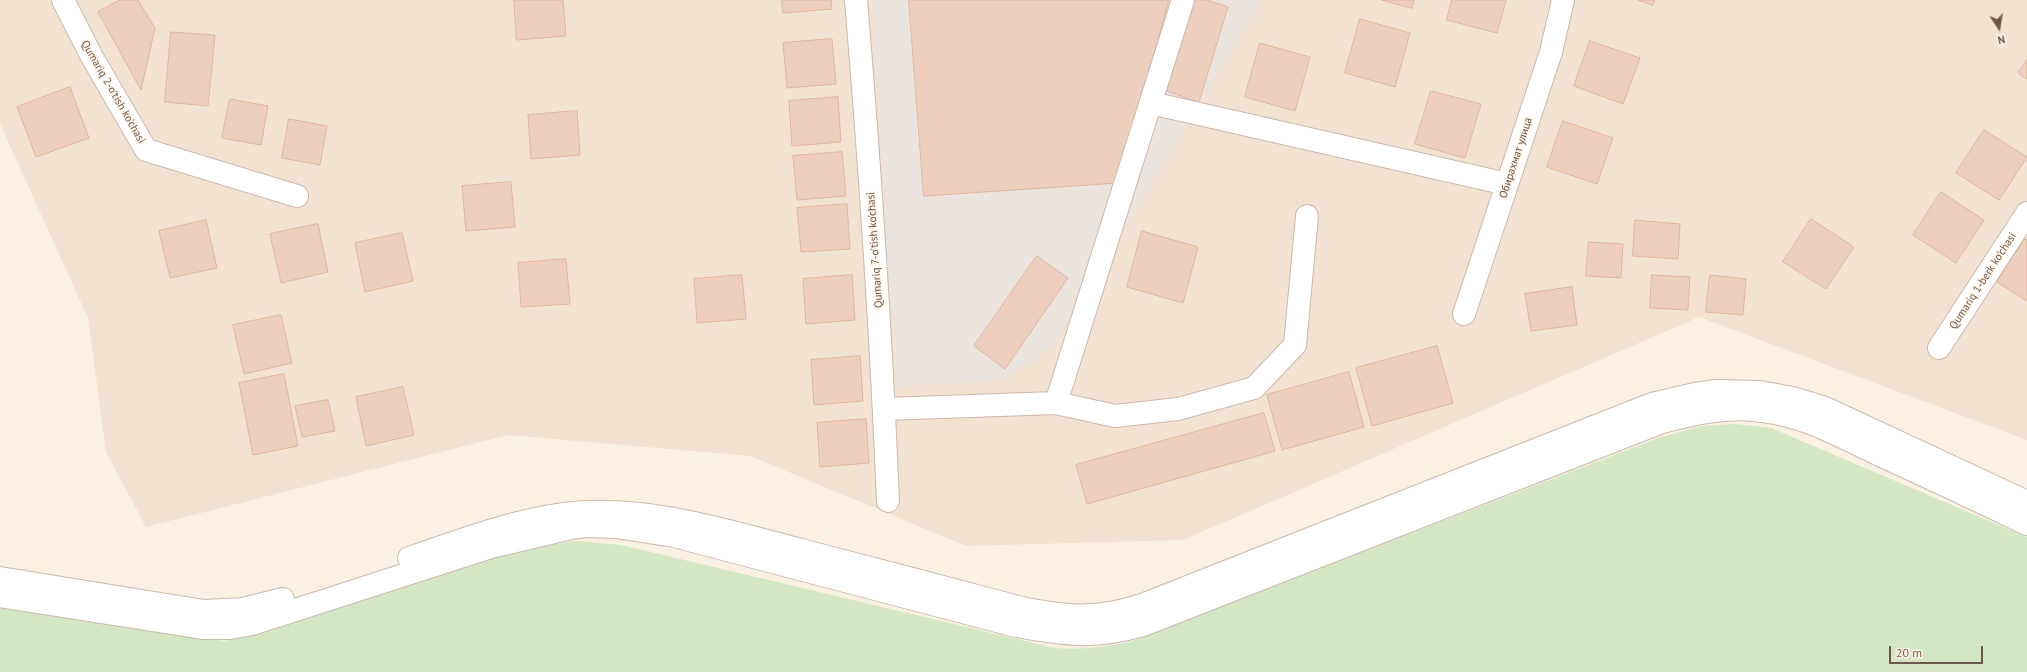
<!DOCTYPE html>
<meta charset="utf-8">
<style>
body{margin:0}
#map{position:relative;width:2027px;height:672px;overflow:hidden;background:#fbf1e3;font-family:"PT Sans",sans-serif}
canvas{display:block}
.north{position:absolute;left:1979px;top:8px;width:40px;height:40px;-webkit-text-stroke:3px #fef5e9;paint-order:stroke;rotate:168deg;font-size:11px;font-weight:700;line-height:16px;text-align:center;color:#71574b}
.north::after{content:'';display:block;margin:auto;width:14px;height:18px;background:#71574b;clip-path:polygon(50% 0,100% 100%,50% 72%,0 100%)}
.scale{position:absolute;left:1889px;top:646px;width:94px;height:18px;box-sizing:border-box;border:2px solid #71574b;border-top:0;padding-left:5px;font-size:12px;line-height:14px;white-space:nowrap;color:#71574b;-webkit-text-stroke:3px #fef5e9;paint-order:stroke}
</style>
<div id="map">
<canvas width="2027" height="672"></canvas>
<div class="north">N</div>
<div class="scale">20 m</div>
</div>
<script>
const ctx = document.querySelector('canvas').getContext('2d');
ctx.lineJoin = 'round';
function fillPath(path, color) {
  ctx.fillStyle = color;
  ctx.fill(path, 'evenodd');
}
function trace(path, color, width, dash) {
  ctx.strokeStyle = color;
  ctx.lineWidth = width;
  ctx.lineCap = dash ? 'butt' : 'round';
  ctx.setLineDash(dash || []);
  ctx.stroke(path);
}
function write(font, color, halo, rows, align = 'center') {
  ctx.font = font + ' "PT Sans",sans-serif';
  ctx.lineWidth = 3;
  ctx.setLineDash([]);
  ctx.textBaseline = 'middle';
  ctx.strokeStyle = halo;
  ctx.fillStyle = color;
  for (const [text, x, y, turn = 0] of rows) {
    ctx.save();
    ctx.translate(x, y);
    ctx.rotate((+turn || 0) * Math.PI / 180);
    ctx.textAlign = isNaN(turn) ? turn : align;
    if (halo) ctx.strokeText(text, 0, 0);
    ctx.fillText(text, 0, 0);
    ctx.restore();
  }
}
fillPath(new Path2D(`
 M0,0h2027v440l-328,-123 -516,223 -217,6 -216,-90 -242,-21 -362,92 -40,-75 -18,-134 -88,-194z`), '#f2e2d2');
fillPath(new Path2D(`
 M872,0h390l-207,344 -52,37 -107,5z`), '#eae3de');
fillPath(new Path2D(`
 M1734,424l37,4 256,109v135h-2027v-65l224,34 43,-9 258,-84 51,-7 45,4 434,103c25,2 49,-1 74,-6l532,-205 41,-11z`), '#d3e7c3');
const building = new Path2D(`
 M120,0h18l17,28 -14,62 -43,-78z
 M514,0h49l3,36 -49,4z
 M782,0h49l1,9 -49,4z
 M909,0h260l-51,183 -194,13z
 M1194,0h13l21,7 -29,95 -33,-11z
 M1382,0h32l-2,8z
 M1452,0h54l-9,33 -50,-13z
 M1638,0h17l-2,5z
 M1360,19l50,14 -15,54 -50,-14z
 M171,32l44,3 -7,71 -43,-4z
 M832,39l4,45 -49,4 -4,-45z
 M1590,41l50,17 -17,46 -49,-18z
 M1260,43l50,14 -15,54 -50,-14z
 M2027,60v19l-9,-6z
 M70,87l19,51 -53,19 -19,-50z
 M1431,91l50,13 -16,54 -50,-14z
 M838,97l3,45 -49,4 -3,-45z
 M230,99l38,7 -7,39 -39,-7z
 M577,111l3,44 -49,4 -3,-44z
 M289,119l38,7 -7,39 -38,-7z
 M1563,121l50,17 -16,46 -50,-17z
 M1984,130l43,27 -28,43 -43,-27z
 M842,152l4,44 -49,4 -4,-44z
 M511,182l4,45 -49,4 -4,-45z
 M1941,192l43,28 -28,43 -43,-28z
 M847,204l3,45 -49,3 -4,-44z
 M1811,219l43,28 -28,42 -43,-27z
 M206,220l11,48 -47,10 -11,-47z
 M1635,220l45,4 -2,35 -45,-3z
 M318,224l10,48 -47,11 -11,-49z
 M1142,231l56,16 -15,56 -56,-16z
 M402,233l11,48 -48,11 -10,-49z
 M2025,239l2,1v61l-30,-19z
 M1589,242l34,2 -2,34 -35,-2z
 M1037,256l31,22 -63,91 -31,-23z
 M566,259l4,45 -49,3 -3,-44z
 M742,275l4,44 -49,4 -3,-44z
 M852,275l3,45 -49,4 -3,-45z
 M1652,275l38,2 -2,33 -38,-2z
 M1710,275l36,4 -3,36 -37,-3z
 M1572,287l5,38 -46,6 -6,-37z
 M281,315l11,48 -48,11 -11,-49z
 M1437,346l16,57 -81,23 -16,-58z
 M860,356l3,45 -49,4 -3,-45z
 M1349,372l15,55 -82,23 -15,-55z
 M284,374l14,72 -45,9 -14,-72z
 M403,387l11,48 -48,11 -10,-49z
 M328,400l7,31 -33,6 -7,-31z
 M1264,413l11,38 -188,53 -11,-39z
 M866,419l3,44 -49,4 -3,-44z`);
fillPath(building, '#eecfbd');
trace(building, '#e0b59e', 1);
const minor = new Path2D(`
 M63,0l29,57 54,93 151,46
 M856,0c14,167 25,334 32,501
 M1151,103l356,81
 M1464,314l87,-262 12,-52
 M1939,348l88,-135
 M1056,403l59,13 63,-7 76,-21 41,-43 12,-129
 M885,409l171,-6 127,-403
 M409,558c50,-17 102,-37 155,-44 80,-10 161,16 237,36 74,19 147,38 221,58 46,9 74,12 120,-3l510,-201 43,-10 21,-3 44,1 33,6 32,10 202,94
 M0,578l204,33 39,-2 40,-10
 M0,596l203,32h27l22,-4 239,-77 80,-19 15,-2 30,1 58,9 342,90c49,9 79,13 127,-1l519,-203c34,-9 66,-16 101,-11 43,5 80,27 119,45 48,22 97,45 145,68`);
trace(minor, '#cbb8ab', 24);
trace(minor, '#fff', 22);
write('11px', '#71574b', '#fef5e9', [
 ["Qumariq 2-o'tish ko'chasi",113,92,60],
 ["Обирахмат улица",1516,158,-72],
 ["Qumariq 7-o'tish ko'chasi",875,250,-94],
 ["Qumariq 1-berk ko'chasi",1983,281,-57]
]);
</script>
